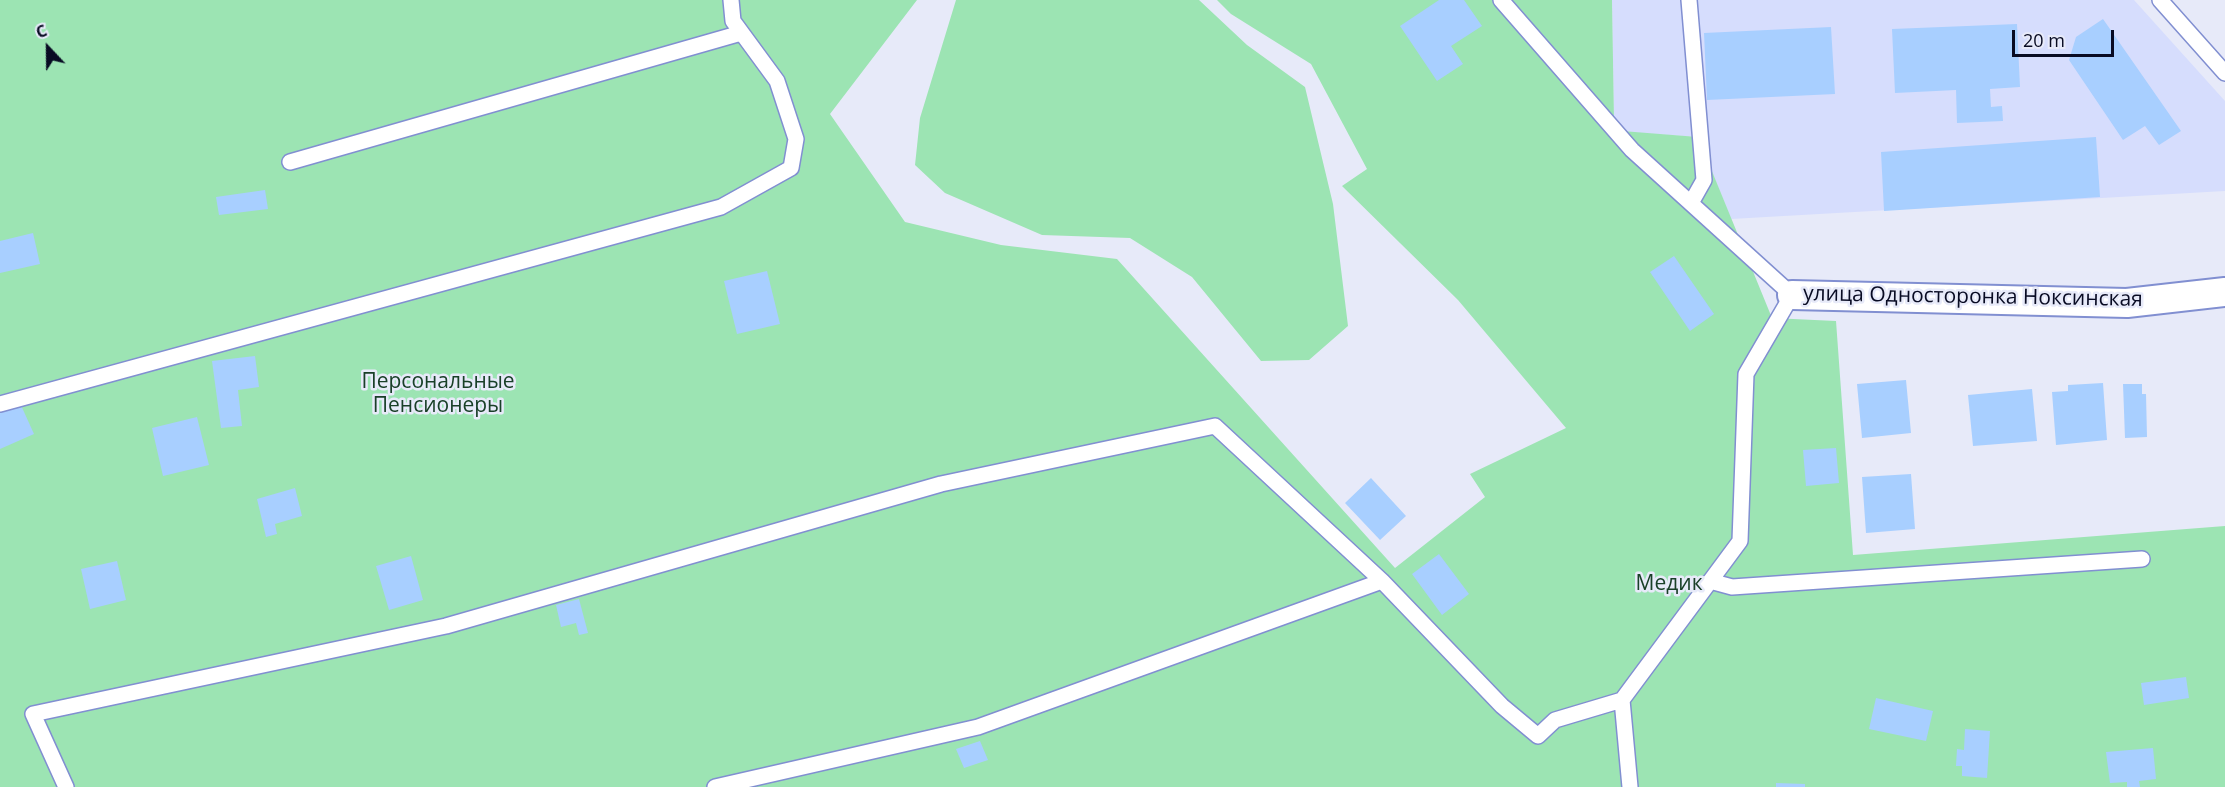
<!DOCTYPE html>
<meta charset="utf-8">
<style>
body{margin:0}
#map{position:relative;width:2225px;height:787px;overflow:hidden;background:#e7eaf9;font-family:"Open Sans",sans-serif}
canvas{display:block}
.north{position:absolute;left:18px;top:18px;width:60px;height:60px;-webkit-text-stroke:4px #e7eaf9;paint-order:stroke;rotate:338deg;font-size:16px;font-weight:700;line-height:24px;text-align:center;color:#080b23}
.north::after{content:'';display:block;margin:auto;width:21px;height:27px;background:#080b23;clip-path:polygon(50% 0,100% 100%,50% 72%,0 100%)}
.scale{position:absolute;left:2012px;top:30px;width:102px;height:27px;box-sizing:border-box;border:3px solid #080b23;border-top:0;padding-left:8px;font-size:18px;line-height:21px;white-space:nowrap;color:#080b23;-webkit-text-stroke:4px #e7eaf9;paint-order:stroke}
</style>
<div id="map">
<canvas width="2225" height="787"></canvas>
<div class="north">С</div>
<div class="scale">20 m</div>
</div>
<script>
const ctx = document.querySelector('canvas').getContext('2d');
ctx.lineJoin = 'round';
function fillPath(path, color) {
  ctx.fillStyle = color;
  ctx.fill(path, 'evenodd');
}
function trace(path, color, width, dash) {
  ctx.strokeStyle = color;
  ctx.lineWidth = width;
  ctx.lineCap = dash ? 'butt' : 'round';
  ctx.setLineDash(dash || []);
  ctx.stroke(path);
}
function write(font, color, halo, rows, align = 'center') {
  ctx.font = font + ' "Open Sans",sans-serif';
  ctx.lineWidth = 5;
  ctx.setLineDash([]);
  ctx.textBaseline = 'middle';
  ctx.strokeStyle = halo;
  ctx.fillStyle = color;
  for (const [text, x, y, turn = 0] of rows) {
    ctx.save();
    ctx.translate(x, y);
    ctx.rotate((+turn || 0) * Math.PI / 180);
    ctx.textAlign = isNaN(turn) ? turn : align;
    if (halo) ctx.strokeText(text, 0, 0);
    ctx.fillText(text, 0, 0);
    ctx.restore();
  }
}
fillPath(new Path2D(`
 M1612,0h522l91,101v90l-494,28 -33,-82 -76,-5 -8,-12z`), '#d6ddfd');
fillPath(new Path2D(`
 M0,0h917l-87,114 75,108 96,23 116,14 278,309 90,-71 -15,-23 96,-46 -108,-128 -116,-114 25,-17 -56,-105 -80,-50 -14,-14h395l2,120 8,11 76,6 74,181 64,3 17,234 372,-29v261h-2225z
 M956,0h243l48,45 58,42 28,117 15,122 -39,34 -48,1 -69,-84 -62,-39 -88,-3 -97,-42 -30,-28 5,-47z`), '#9ce4b3');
fillPath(new Path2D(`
 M1439,0h25l18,26 -31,20 12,18 -26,17 -37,-55z
 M2103,19l78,112 -22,14 -14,-19 -22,14 -54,-80 7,-23z
 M2017,24l3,63 -30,2 1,18 11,-1 1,15 -46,2 -1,-33 -61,3 -3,-64z
 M1831,27l4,67 -128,6 -3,-67z
 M2096,137l4,60 -216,14 -3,-59z
 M265,190l3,19 -49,6 -3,-18z
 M33,233l7,31 -40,9v-32z
 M1674,256l40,58 -24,17 -40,-59z
 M767,271l13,53 -43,10 -13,-53z
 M255,356l4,31 -21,3 4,36 -21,2 -9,-67z
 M1906,380l5,53 -49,5 -5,-54z
 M2103,383l4,57 -51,5 -4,-53 16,-1v-6z
 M2123,384h19v10h4l1,43 -22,1z
 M2032,389l5,52 -64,5 -5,-51z
 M20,403l14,31 -34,15v-37z
 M197,417l12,48 -46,11 -11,-48z
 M1836,448l3,35 -33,3 -3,-36z
 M1911,474l4,55 -49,4 -4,-56z
 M1371,478l35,38 -26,24 -35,-37z
 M295,488l7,28 -27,8 2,10 -11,3 -9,-38z
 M1439,554l30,40 -27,21 -30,-41z
 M411,556l12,44 -34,10 -13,-44z
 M117,561l9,39 -36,9 -9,-40z
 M579,599l9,34 -9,2 -3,-12 -15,4 -5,-22z
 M2186,677l3,21 -45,7 -3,-22z
 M1876,698l57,13 -7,30 -57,-12z
 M1965,729l25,2 -3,47 -25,-2v-10h-6l1,-17 7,1z
 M980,741l8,19 -24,8 -8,-19z
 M2153,748l3,31 -17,2 1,6h-13v-5l-17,1 -4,-31z
 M1776,783l29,1v3h-29z`), '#a8cfff');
const lane = new Path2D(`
 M1689,0l15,180 -13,23
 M2160,0l65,73
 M290,162l451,-129
 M0,404l721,-197 70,-39 5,-29 -19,-58 -44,-60 -2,-21
 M1710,581l22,6 410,-28
 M1622,700l8,87
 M66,787l-33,-73 413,-88 495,-142 274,-58 167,155 120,125 36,30 17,-16 67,-20 118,-159 6,-167 46,-79 -160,-145 -131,-150
 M715,787l263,-60 404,-146`);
const street = new Path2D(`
 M1792,295l335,8 98,-11`);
trace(lane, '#818fd1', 18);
trace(street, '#818fd1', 32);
trace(lane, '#fff', 15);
trace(street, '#fff', 28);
write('21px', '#080b23', '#e7eaf9', [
 ["улица Односторонка Ноксинская",1973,297,1]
]);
write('21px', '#194028', '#e7eaf9', [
 ["Персональные",438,382],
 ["Пенсионеры",438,406],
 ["Медик",1669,584]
]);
</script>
